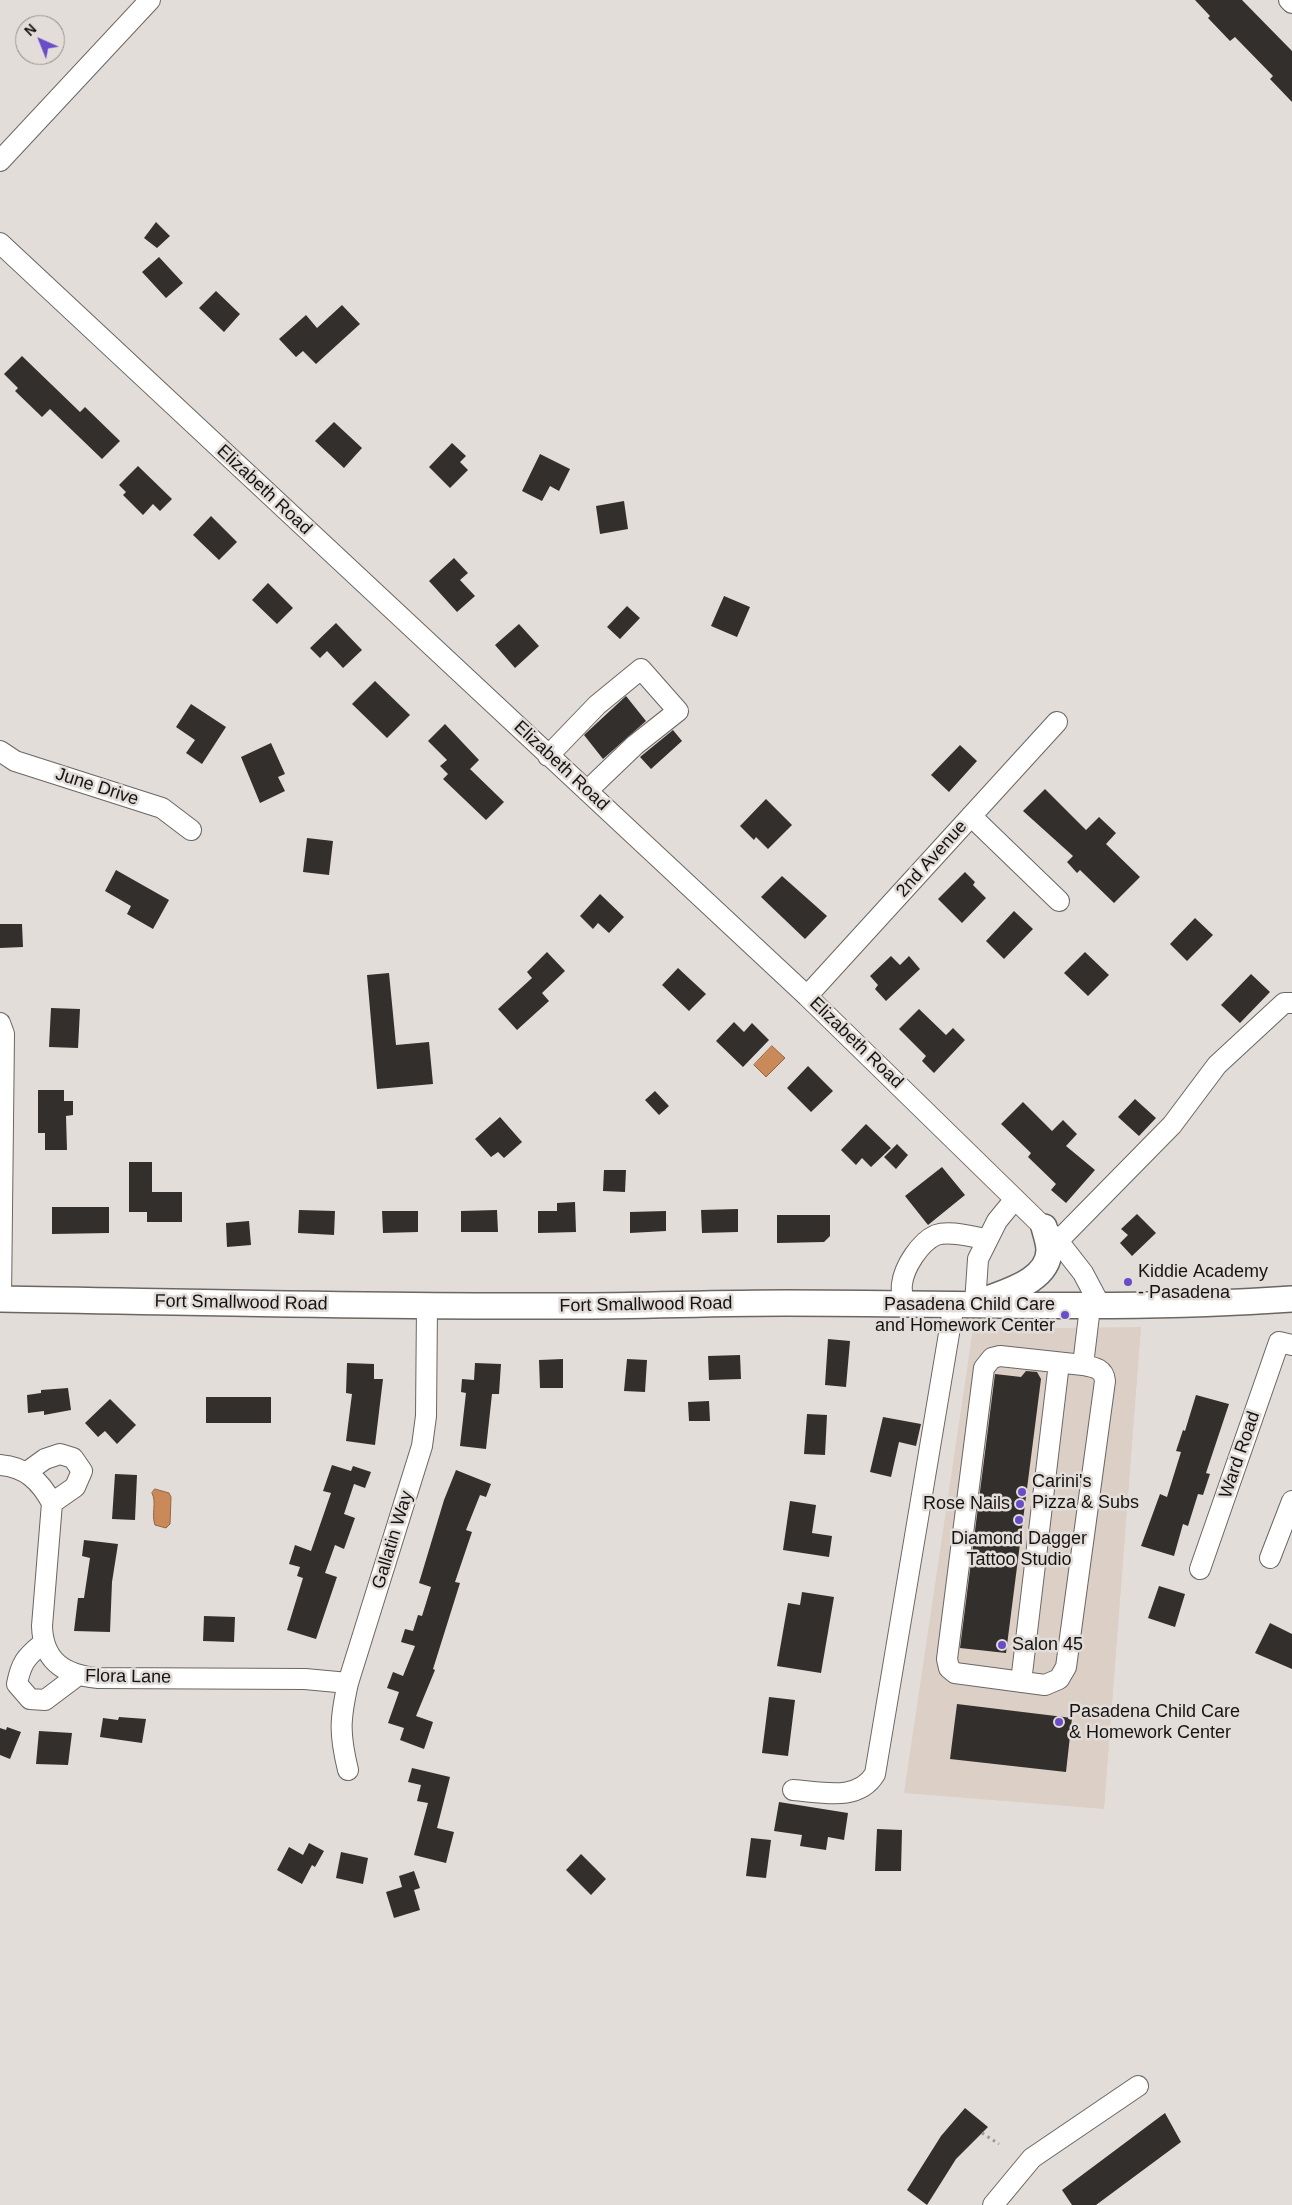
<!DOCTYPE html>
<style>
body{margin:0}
#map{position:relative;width:1292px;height:2205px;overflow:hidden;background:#e3ddda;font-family:Helvetica,sans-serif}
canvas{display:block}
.north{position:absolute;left:15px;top:15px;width:50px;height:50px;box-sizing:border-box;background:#e3ddda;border:1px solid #918d8a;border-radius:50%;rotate:316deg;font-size:14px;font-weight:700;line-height:20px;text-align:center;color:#161413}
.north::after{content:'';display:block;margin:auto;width:18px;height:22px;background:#694dc6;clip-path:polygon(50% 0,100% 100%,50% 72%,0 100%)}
</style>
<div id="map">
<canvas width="1292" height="2205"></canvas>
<div class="north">N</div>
</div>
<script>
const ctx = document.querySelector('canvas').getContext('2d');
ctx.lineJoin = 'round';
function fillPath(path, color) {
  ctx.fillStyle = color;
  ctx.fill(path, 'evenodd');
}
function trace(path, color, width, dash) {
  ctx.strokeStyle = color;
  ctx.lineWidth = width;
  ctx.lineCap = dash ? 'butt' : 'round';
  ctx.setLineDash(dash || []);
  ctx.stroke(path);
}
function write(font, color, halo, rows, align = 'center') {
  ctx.font = font + ' Helvetica,sans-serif';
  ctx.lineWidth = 5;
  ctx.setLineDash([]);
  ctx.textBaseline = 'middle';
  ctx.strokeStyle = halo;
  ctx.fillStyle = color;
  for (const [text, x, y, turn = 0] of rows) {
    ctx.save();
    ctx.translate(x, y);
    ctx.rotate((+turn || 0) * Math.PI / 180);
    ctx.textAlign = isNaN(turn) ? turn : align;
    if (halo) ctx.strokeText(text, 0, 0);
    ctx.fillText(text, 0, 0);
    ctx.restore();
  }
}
fillPath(new Path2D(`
 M1141,1327l-37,482 -200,-16 69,-464z`), '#dbcfc6');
const water = new Path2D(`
 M772,1046l13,12 -19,19 -12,-12z
 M155,1489l14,4 2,4 -1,27 -4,4 -11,-3c-4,-11 2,-22 -3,-32z`);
fillPath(water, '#c98958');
trace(water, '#936643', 1);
fillPath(new Path2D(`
 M1195,0h47l50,51v51l-22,-23 3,-3 -38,-39 -5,4 -22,-23 2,-2z
 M156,222l14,14 -13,12 -13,-10z
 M159,257l24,26 -17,15 -24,-26z
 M216,291l24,23 -16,18 -25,-24z
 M342,305l18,19 -44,40 -13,-13 -7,6 -17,-18 27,-24 11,13z
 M22,356l58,56 5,-5 35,34 -18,18 -52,-50 -8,8 -27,-26 3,-3 -14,-14z
 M334,422l28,26 -18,20 -29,-27z
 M452,443l14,13 -6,6 8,8 -18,18 -21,-21z
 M540,454l30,15 -11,22 -9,-5 -8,15 -20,-10z
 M138,466l34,33 -12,12 -7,-7 -10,11 -20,-20 3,-3 -7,-7z
 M624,501l4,28 -28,5 -4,-28z
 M211,516l26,26 -18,18 -26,-25z
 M454,558l14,15 -8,7 15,16 -18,16 -28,-31z
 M268,583l25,25 -16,16 -25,-24z
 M724,596l26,11 -13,30 -26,-11z
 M627,606l13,12 -20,21 -13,-12z
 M336,623l26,27 -19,18 -16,-17 -7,7 -10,-10z
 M519,624l20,22 -24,22 -20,-23z
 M375,681l35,34 -23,23 -35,-34z
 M626,696l20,25 -43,38 -19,-24z
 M191,704l35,23 -24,37 -16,-11 9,-13 -19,-13z
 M445,724l34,36 -9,9 34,33 -18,18 -43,-41 5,-5 -8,-8 7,-6 -19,-19z
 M673,730l9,11 -31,28 -11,-12z
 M271,743l14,31 -7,3 7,14 -25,12 -19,-46z
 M960,745l17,16 -28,31 -18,-17z
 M1045,789l41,41 13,-13 17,16 -10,11 34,33 -26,26 -34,-33 -3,3 -10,-11 6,-6 -50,-45z
 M766,799l26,26 -24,24 -12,-12 -2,3 -14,-14z
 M307,838l26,3 -4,34 -26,-3z
 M116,870l53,30 -16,29 -26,-15 4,-8 -26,-15z
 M965,872l10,10 -2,3 13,13 -24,25 -24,-24z
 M782,876l45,40 -22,23 -44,-42z
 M600,894l24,23 -15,16 -11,-10 -5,6 -13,-13z
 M1014,911l19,18 -29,30 -18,-18z
 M1195,918l18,17 -26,26 -17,-17z
 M0,924h22l1,23 -23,1z
 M547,952l18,19 -23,22 7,8 -32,29 -19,-21 34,-31 -5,-6z
 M1085,952l24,23 -21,21 -24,-23z
 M891,956l9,9 9,-9 11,13 -34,32 -11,-12 3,-4 -8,-9z
 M678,968l28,26 -17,17 -27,-26z
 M389,973l7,72 33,-3 4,42 -56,5 -10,-114z
 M1251,974l19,18 -30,31 -19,-18z
 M51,1008l29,1 -2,39 -29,-1z
 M919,1009l27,26 7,-7 12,12 -31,33 -12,-12 4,-5 -27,-27z
 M734,1022l10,10 8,-9 17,17 -26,27 -27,-26z
 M808,1066l25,25 -22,21 -24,-24z
 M38,1090h26v11h9v14l-7,1 1,34h-22v-17h-7z
 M655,1091l14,15 -10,9 -14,-15z
 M1135,1099l21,19 -17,18 -21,-19z
 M1023,1102l29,29 11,-11 14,14 -11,12 29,24 -29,33 -15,-13 5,-6 -28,-27 3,-4 -30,-29z
 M500,1117l22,25 -18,16 -6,-6 -7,5 -16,-18z
 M866,1124l25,24 -20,19 -9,-9 -6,7 -15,-15z
 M897,1144l11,11 -12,14 -12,-12z
 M129,1162h23v30h30v30h-35v-10h-18z
 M942,1167l23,28 -37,30 -23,-29z
 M604,1170h22l-1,22 -22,-1z
 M575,1202l1,30 -38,1v-22h19v-8z
 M52,1207h57v26l-57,1z
 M738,1209v23l-36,1 -1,-23z
 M299,1210l36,1 -1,24 -36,-2z
 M497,1210l1,22h-37v-21z
 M382,1211h36v21l-35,1z
 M666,1211v20l-36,2v-21z
 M1137,1214l19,19 -24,23 -12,-13 8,-8 -7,-6z
 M777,1215h53v21l-6,6 -47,1z
 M249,1221l2,24 -24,2 -1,-24z
 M828,1339l22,2 -4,46 -21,-2z
 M740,1355l1,24 -32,1 -1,-24z
 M563,1359v29h-23l-1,-28z
 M627,1359l20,1 -2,32 -21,-1z
 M347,1363l27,1v15h9l-8,66 -29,-4 6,-47 -6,-1z
 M475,1363l26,1 -2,30h-7l-6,55 -26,-3 6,-53 -5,-1 1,-13 12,1z
 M1026,1371l11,1 4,7 -35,274 -46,-5 35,-274 26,3z
 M68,1388l3,22 -27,5v-4l-16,2 -1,-18 14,-2v-3z
 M1196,1395l33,9 -23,69 4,1 -7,21 -5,-1 -10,32 -5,-2 -9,32 -33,-10 19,-52 7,3 14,-45 -5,-1 7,-21 2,1z
 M206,1397h65v26h-65z
 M110,1399l26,26 -19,19 -12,-13 -7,6 -13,-14z
 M709,1401l1,20h-21l-1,-19z
 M807,1414l20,1 -2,40 -21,-1z
 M883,1417l38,7 -5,22 -17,-4 -8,35 -21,-5z
 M332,1465l19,6 2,-5 18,6 -6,16 -11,-4 -10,30 11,4 -11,31 -9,-4 -10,28 12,4 -21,62 -29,-9 16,-52 -6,-2 3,-9 -11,-3 6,-19 16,6 20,-58 -8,-2z
 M456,1470l35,14 -5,13 -6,-2 -14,35 6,2 -17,50 5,1 -27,86 2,1 -19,46 17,6 -9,27 -24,-9 4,-12 -16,-5 11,-31 -12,-4 6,-16 10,4 12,-30 -14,-4 4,-13 8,2 5,-16 4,1 9,-29 -12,-4 25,-83z
 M115,1474l22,1 -2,45 -23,-1z
 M790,1501l26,4 -4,28 20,3 -3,21 -46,-7z
 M84,1540l34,4 -6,38 -2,50 -36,-1 4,-33h6l6,-40 -8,-2z
 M1159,1586l26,8 -10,33 -27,-9z
 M802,1592l32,5 -13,76 -44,-7 11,-63 12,2z
 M204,1616l31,1 -1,25 -31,-1z
 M1270,1623l22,11v35l-37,-16z
 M769,1697l26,3 -7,56 -26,-3z
 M957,1704l115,14 -6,54 -116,-13z
 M119,1717l27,2 -4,24 -42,-6 3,-19 15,2z
 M7,1727l14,5 -11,27 -10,-4v-27l6,2z
 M39,1731l33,2 -4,32 -32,-1z
 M412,1768l38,9 -13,51 17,4 -8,31 -32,-8 14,-52 -11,-2 4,-16 -13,-3z
 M779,1802l69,11 -4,27 -16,-3 -2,13 -26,-4 2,-11 -28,-4z
 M877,1829l25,1 -1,41h-26z
 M751,1838l20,2 -5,38 -20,-2z
 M309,1843l15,8 -9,16 -3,-2 -10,19 -25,-14 12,-23 14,8z
 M341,1852l27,6 -5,26 -27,-6z
 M581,1854l25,25 -15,16 -25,-25z
 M414,1871l6,17 -6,2 6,20 -26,8 -8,-26 16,-5 -3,-11z
 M965,2108l23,19 -32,32 -29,46 -20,-15 34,-54z
 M1165,2113l16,29 -85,63h-24l-10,-15z`), '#332f2c');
const minor = new Path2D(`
 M1289,0l3,3
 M0,161l150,-161
 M0,243l807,753 251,245 25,32 18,34
 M0,751l15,10 147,47 29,22
 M548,756l49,-51 44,-36 37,42 -43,34 -48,46
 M971,816l88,85
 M807,996l250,-274
 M0,1023l4,11 -3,265
 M1058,1241l114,-116 45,-60 67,-62h8
 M903,1304c0,-6 -2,-14 -1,-20 2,-17 18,-42 34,-49 14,-5 36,2 50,4
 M975,1304l3,-45 19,-38 18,-22
 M1083,1365l-83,-9 -8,2 -8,10 -37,291 2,9 6,5 90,12 14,-6 7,-12 39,-286c-1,-13 -12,-14 -22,-16l7,-58
 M0,1465c26,2 40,16 52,38l-10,123c1,35 22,49 56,52l207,1 43,4
 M27,1472l18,-13 15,-5 13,4 9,13 -7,16 -23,16
 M1270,1558l22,-57
 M1200,1569l79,-227 13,3
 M42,1644c-16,13 -21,19 -25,40l13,15 15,1 32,-24
 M1021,1682l38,-319
 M348,1770c-9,-37 -8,-51 0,-87l74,-237 4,-30 1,-110
 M793,1790c29,2 65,12 82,-16l79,-470
 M993,2205l39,-47 106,-72`);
const major = new Path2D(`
 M0,1299c190,3 381,8 571,7 72,0 143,-3 215,-3 169,0 337,8 506,-4
 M985,1300c23,-9 64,-20 64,-50 0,-7 -3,-16 -5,-23`);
trace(minor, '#6b6662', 22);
trace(major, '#6b6662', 28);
trace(new Path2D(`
 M982,2133l17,11`), '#9c9896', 3, [2.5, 4]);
trace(minor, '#fff', 20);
trace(major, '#fff', 25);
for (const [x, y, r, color] of [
 [1128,1282,5,"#694dc6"],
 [1065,1315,5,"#694dc6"],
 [1022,1492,5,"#694dc6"],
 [1020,1504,5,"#694dc6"],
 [1019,1520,5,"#694dc6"],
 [1002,1645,5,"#694dc6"],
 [1059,1722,5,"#694dc6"]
]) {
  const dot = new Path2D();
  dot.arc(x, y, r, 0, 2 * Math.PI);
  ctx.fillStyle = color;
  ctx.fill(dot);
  trace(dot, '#e3ddda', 2);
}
write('18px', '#161413', '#e3ddda', [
 ["Elizabeth Road",264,490,43],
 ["Elizabeth Road",561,766,43],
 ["June Drive",97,787,18],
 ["2nd Avenue",932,859,-48],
 ["Elizabeth Road",856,1043,44],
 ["Fort Smallwood Road",241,1303,1],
 ["Fort Smallwood Road",646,1305,-1],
 ["Ward Road",1240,1455,-71],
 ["Gallatin Way",393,1540,-73],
 ["Flora Lane",128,1677,1]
]);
write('18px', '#161413', '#e3ddda', [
 ["Kiddie Academy",1138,1272],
 ["- Pasadena",1138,1293],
 ["Pasadena Child Care",1055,1305,"right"],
 ["and Homework Center",1055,1326,"right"],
 ["Carini's",1032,1482],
 ["Pizza & Subs",1032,1503],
 ["Rose Nails",1010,1504,"right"],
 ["Diamond Dagger",1019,1539,"center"],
 ["Tattoo Studio",1019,1560,"center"],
 ["Salon 45",1012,1645],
 ["Pasadena Child Care",1069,1712],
 ["& Homework Center",1069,1733]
], 'left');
</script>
